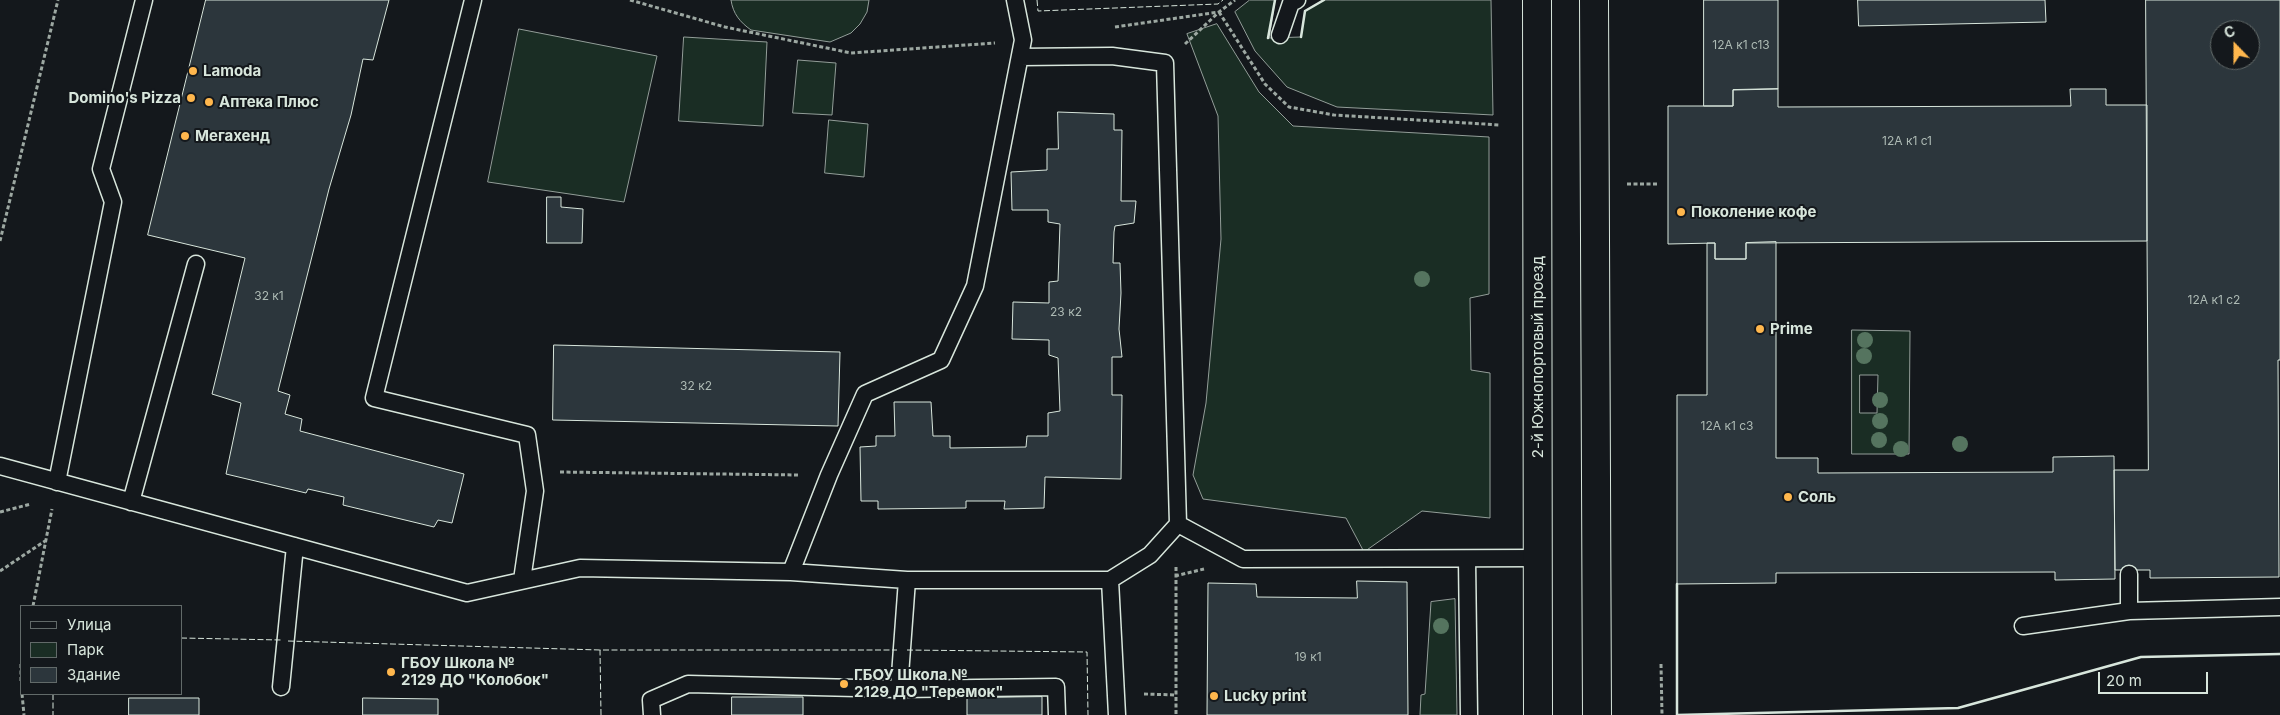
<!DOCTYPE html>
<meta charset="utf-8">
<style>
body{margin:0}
#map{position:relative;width:2280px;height:715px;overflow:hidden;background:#14181c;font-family:Inter,sans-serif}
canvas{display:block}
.legend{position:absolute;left:20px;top:605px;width:162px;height:90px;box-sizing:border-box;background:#14181c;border:1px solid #626a69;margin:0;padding:6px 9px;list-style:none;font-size:15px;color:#d8e6dc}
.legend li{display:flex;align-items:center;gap:10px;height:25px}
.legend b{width:25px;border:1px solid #626a69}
.north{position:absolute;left:2210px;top:20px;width:50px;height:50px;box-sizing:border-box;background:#14181c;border:1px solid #626a69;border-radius:50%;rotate:338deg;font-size:14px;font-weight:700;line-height:20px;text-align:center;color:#d8e6dc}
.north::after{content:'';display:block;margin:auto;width:18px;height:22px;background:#ffb74d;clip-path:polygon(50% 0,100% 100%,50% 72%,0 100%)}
.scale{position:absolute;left:2098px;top:672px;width:110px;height:22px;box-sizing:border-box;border:2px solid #d8e6dc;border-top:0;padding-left:6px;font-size:15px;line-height:18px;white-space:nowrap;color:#d8e6dc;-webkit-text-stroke:4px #14181c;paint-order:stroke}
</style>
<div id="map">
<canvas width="2280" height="715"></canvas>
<ul class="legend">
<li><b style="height:6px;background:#14181c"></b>Улица</li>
<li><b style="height:14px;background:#1a2d24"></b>Парк</li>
<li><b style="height:14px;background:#2c363c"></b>Здание</li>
</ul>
<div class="north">С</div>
<div class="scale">20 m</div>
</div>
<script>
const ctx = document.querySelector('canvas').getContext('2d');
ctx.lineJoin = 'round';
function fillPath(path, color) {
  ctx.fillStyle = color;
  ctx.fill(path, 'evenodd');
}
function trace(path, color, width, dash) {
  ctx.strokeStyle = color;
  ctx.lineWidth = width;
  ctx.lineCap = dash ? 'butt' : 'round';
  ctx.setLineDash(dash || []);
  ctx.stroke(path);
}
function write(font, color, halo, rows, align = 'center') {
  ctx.font = font + ' Inter,sans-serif';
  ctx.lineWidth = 4;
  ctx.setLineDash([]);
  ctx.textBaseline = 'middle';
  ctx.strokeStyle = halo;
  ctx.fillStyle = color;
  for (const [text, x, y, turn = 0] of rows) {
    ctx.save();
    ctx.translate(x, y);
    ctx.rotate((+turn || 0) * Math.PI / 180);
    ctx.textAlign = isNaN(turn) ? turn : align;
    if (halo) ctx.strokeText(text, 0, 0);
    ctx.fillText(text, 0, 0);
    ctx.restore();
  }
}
const green = new Path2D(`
 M731,0h138l-2,12 -7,12 -9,9 -21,9 -79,-12c-11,-8 -18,-16 -20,-30z
 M1250,0h25l-6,38 32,-1 4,-26 19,-11h167l2,115 -156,-8 -50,-20 -32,-36 -20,-39z
 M1217,24l42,68 34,34 196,11v157l-19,4 1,72 19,3v145l-68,-7 -58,41 -18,-34 -143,-19 -10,-24 13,-72 15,-164 -3,-123 -31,-82z
 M519,29l138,27 -33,146 -136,-20z
 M684,37l83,5 -4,84 -84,-5z
 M798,60l38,3 -4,52 -39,-2z
 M829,120l39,4 -4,53 -39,-4z
 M1852,330l58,1 -1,123h-57zM1860,375h18l-1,38h-17z
 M1455,599l2,116h-37l1,-20 4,-1 6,-92z`);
fillPath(green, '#1a2d24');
trace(green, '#939e99', 1);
const building = new Path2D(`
 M206,0h183l-16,60 -10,-1 -12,56 -22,74 -51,202 12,4 -5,19 17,5 -2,12 164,43 -12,49 -14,-3 -4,7 -91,-22 1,-8 -36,-8 -2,4 -80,-19 15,-71 -29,-9 33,-136 -97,-23z
 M1704,0h74v89l-45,1v16h-29z
 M1858,0h187l1,22 -187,4z
 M2146,0h134v360h-2l1,217 -129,1v-8h-35l-1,-100h34zM2220,30h30v30h-30z
 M1778,89v18l293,-1 -1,-17h36v16h41v136l-401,2v16h-31v-16l-47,1v-138h65v-16z
 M1058,112l56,2v16h8l-1,71h15l-2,22 -19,3 -1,6 -1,31h7l1,30 -2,36 3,28h-10v38h10l-1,84 -76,-2 -1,31 -40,1 1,-8h-39v7l-88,1v-8h-17l-1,-54 16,-1v-10h19l-1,-34h37l2,34h17v12l76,-1 1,-11h21v-23l12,-2 -2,-53 -9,-3v-15l-37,-1 1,-37 36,1v-21l9,-1 2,-57 -12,-2v-12h-36l-1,-38 36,-2v-21h11z
 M547,197h14v10l22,2 -1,34h-35z
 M1776,242v216h42v15l235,-1v-15l61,-1 1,123 -60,1v-8l-279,1v10l-99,1v-189h30v-152h8v16h31v-16z
 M554,345l286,7 -2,74 -285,-6z
 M1357,581l50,1 1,133h-201l1,-132 48,1 1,13 100,1z
 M732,697h71v18h-71z
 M1042,697v18h-75v-17z
 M129,698h70v17h-70z
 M363,698l75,1v16h-75z`);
fillPath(building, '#2c363c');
trace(building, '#d8e6dc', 1);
const lane = new Path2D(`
 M473,0l-99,398 153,37 8,56 -13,89
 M1280,35l11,-32 6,-3
 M0,466l467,127 113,-25 211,4 116,8h203l40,-25 28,-31 -13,-461 -53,-7 -92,1
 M57,482l56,-280 -12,-33 43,-169
 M131,502l65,-238
 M1178,524l65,35 295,-1
 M1467,559l2,156
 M791,572l38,-97 36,-81 76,-34 34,-74 48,-246 -8,-40
 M2129,574v37
 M1110,580l7,135
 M2023,626l106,-15 151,-4
 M281,687l14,-141
 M899,689l8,-109
 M652,715l-1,-15 37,-16 211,5 157,-2 1,28`);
const secondary = new Path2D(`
 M1537,0l1,715
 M1594,0l3,715`);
trace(lane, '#d8e6dc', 19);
trace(secondary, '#d8e6dc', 30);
trace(new Path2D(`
 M630,0l95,27 126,26 144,-10
 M1219,12l46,72 24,23 45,8 166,10
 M1115,27l104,-15
 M1185,44l34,-32 16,-12
 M1627,184h30
 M0,241l58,-241
 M560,472l239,3
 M0,512l31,-8
 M1176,567v148
 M0,571l45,-30
 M1175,576l29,-7
 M33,606l19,-97
 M21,664v19
 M1661,664l1,51
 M22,694l2,21
 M1144,694l32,1`), '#9da8a2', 3, [4, 2.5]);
trace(lane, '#14181c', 16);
trace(secondary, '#14181c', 28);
trace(new Path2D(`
 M1037,0l1,11 180,-7 5,-4
 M181,638l100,2
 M288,641l312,9
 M907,650l180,2 1,63
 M53,694v21
 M601,715l-1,-65h297`), '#d8e6dc', 1, [6, 2.5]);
trace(new Path2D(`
 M1301,37l4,-26 19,-11
 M1268,38l7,-38
 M1677,584v131l281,-7 183,-51 139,-3`), '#d8e6dc', 2.5);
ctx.fillStyle = '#55745f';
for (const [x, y] of [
 [1422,279],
 [1865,340],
 [1864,356],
 [1880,400],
 [1880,421],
 [1879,440],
 [1960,444],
 [1901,449],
 [1441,626]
]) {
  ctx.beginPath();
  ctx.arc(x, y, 8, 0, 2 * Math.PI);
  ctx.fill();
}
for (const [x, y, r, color] of [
 [193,71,5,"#ffb74d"],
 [191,98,5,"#ffb74d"],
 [209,102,5,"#ffb74d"],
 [185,136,5,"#ffb74d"],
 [1681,212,5,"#ffb74d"],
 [1760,329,5,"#ffb74d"],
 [1788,497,5,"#ffb74d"],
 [391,672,5,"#ffb74d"],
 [844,684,5,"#ffb74d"],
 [1214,696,5,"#ffb74d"]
]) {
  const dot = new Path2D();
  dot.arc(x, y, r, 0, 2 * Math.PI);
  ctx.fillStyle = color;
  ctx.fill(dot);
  trace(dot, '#14181c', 2);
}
write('12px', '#adbab4', null, [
 ["12А к1 с13",1741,45],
 ["12А к1 с1",1907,141],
 ["32 к1",269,296],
 ["12А к1 с2",2214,300],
 ["23 к2",1066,312],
 ["32 к2",696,386],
 ["12А к1 с3",1727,426],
 ["19 к1",1308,657]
]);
write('bold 15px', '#d8e6dc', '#14181c', [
 ["Lamoda",203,71],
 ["Domino's Pizza",181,98,"right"],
 ["Аптека Плюс",219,102],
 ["Мегахенд",195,136],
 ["Поколение кофе",1691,212],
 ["Prime",1770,329],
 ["Соль",1798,497],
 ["ГБОУ Школа №",401,663],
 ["2129 ДО \"Колобок\"",401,680],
 ["ГБОУ Школа №",854,675],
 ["2129 ДО \"Теремок\"",854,692],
 ["Lucky print",1224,696]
], 'left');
write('15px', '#d8e6dc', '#14181c', [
 ["2-й Южнопортовый проезд",1538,357,-90]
]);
</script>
